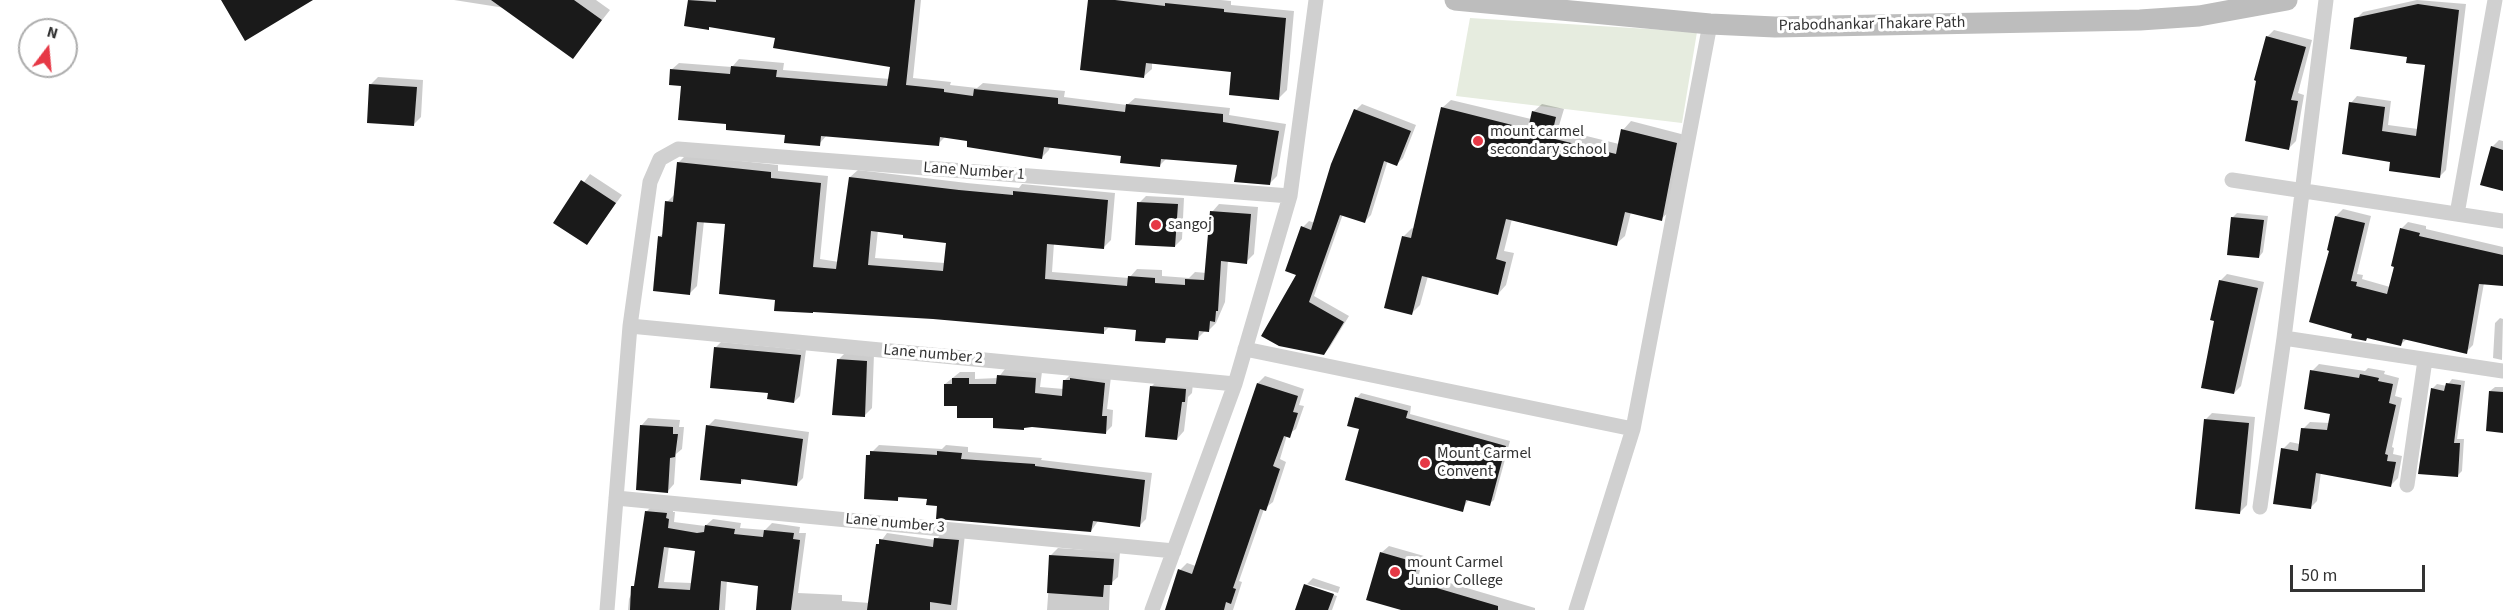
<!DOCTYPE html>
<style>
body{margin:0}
#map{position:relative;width:2503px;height:610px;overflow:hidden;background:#fff;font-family:"Source Sans 3",sans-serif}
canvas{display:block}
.north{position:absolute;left:18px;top:18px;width:60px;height:60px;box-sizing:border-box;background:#fff;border:2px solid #adadad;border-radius:50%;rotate:16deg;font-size:16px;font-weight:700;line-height:24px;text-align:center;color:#333}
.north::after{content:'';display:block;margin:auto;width:21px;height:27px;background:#e63946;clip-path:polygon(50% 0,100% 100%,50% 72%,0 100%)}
.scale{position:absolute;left:2290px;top:565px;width:135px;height:27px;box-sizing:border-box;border:3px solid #333;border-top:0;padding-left:8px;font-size:18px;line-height:21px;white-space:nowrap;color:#333;-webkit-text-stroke:4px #fff;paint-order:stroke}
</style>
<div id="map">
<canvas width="2503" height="610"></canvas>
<div class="north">N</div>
<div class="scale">50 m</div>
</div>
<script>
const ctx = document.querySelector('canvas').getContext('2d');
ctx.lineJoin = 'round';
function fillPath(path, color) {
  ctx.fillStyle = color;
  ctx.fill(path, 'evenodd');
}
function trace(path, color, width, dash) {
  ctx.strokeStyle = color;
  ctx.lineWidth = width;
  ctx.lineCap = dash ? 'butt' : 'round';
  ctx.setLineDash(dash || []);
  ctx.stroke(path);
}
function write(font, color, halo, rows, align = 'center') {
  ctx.font = font + ' "Source Sans 3",sans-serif';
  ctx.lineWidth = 6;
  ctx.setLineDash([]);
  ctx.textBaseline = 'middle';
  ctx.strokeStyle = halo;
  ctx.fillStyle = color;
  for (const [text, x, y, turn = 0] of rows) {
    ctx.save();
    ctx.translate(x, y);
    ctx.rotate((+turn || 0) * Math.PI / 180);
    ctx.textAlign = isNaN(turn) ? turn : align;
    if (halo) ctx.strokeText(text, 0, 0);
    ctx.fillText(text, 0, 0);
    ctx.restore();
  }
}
fillPath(new Path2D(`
 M1470,18l227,14 -15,91 -226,-27z`), '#e6ecdf');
fillPath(new Path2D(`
 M454,0h142l14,10 -37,47 -68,-49z
 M690,0h231l-8,78 38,4 -1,3 27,3 6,-5 82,8 -1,6 63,8 8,-7 95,10 -1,7 57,9 -9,52 -7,7 -32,-19 -71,-6 -7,7 -38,-10 -72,-9 -1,4 -7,7 -73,-18 -23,-3 -8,8 -111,-9 -8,9 -33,-11 -58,-10 -45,-38 -12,-15 8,-7 53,4 7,-8 45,4 -1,7 107,9 1,-13 -114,-30 -66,-10 -3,2 -22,-4z
 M1090,0h131l10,1v4l63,6 -7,79 -8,8 -46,-27 -81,-8v6l-8,7z
 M2417,0l49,4 -20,166 -7,7 -47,-17 -41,-57 6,-7 34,5 -3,24 30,4 9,-65 -18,-8 -53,-37 7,-7z
 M2274,30l38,10 -14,53 6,2 -8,46 -7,7 -22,-111z
 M378,77l45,3 -2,37 -7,7 -43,-40z
 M1451,100l80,19 2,-7 9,-8 22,5 -6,20 61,15 4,-14 8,-9 54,14 -15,76 -9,8 -30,-7 -6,24 -9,8 -104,-25 -8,32 10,2 -8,32 -8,9 -70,-18 -8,29 -8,8 -9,-76 9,-9 2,1 28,-121z
 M1362,104l54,21 -13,33 -6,6 -9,-4 -17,55 -6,6 -22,-7 -29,82 35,20 -19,31 -6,7 -25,-79 4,-48 6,-6 6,2 41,-113z
 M2499,140l4,1v48l-11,-42z
 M686,155l92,10v6l50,5 -8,83 19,3 11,-85 8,-7 109,13 52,5 3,-4 93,9 -4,47 -8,8 -49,-5 -2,29 77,6 8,-9 25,1v6l27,2 6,-6 12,1 5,-61 7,-8 39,3 -4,47 -8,8 -18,-2 -3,42 -9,21 -7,7h-3l-8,8 -28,-2 -5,5 -28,-13 -27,-2 -7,7 -326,-35 -50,-75 -23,-2 -7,65 -7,7 -31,-56 5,-4 3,-31 7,-7 4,-32zM878,230l69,11 -2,22 -70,-5z
 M590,174l32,21 -35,48 -32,-21z
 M1146,196l38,2 -2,41 -7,7 -36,-43z
 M2343,209l28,7 -14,58 6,1 -1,4 28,8 11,-58 7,-7 18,4v3l77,18v38l-19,-2 -11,62 -7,7 -59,-13 -6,5 -33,-7 -38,-88 6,-33z
 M2237,213l31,3 -5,36 -4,5 -26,-40z
 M2227,274l37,8 -23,104 -7,7 -18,-73 4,-39z
 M2500,318l3,1 -1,41 -9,-2 2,-35z
 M721,342l85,8 -6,46 -6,6 -25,-11 -54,-43z
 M845,353l29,1 -2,54 -7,7 -31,-1 4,-54z
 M2319,364l46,7 3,-3 17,3 -1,3 15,4 -4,18 7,2 -10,49 2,1 -1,6 9,2 -4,22 -7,7 -70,-13 -4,29 -7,7 -27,-59 7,-7 10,2 3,-15 7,-7 20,1 1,-10 -19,-42z
 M1005,369l37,3 -2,15 24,2 1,-9 6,-6 40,3 -4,32 6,1 -1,16 -7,7 -110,-17 -36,-12 -14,-20 15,-12h15v7l23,-1z
 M1265,376l39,13 -5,16 5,1 -8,23 -9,6 -7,24 6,3 -13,40 -9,7 -25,72 3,1 -9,28h-66l13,-40 7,-7 9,3 62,-183z
 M1159,379l34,4 -1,10 -4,4 -4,34 -7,8 -25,-53z
 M2452,379l13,2 -8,58h7l-2,32 -5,5 -25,-87 5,-5 10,2z
 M2495,387h8v44l-13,-40z
 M1361,393l50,13 -1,8 100,27 -16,59 -5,4 -20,-5 -7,11 -101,-82 -4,-30z
 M2212,413l43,4 -8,88 -7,7 -35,-92z
 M648,418l32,2 -1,7h5l-2,22 -6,5 -2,30 -7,8 -26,-66z
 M715,419l94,13 -6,46 -7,7 -51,-7 -5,5 -32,-57z
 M879,445l63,4 4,-4 22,2v5l74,6 -1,2 111,13 -6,46 -7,7 -41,-5 -7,10 -153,-26 -10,-7 -27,-2 -3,3 -30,-43z
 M654,504l19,2v6h2l-1,10 31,4 8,-7 28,4 -1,5 25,2 7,-7 28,4 -1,6h7l-8,60 44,2v6l28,2 8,-58 9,-12 49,7 7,-8 22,2 -8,76h-200l3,-26 -33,-4 -2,30h-97l1,-11 7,-15 11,-73zM669,546l28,4 -5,33 -28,-1z
 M1389,546l35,10 -5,18 116,34v2h-128l-26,-57z
 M1058,548l62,4 -2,25 -8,7 -1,26h-62l4,-55z
 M1313,578l27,9 -2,6 -31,-9v3l30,9 -5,14h-35l9,-25z`), '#0003');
fillPath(new Path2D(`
 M221,0h92l-68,41z
 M491,0h83l28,20 -29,39z
 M688,0l28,2v-2h199l-9,85 38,4v3l29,4 1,-7 84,9v6l67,8 1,-8 97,10v8l56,9 -9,54 -36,-3 3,-17 -76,-6 -1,8 -40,-4 1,-7 -77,-9 -2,12 -75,-12v-6l-27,-4 -1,9 -118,-10 -1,10 -36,-3 1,-8 -59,-5v-6l-48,-4 3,-34 -12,-1 1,-16 60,5 1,-8 46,4 -1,7 111,9 3,-19 -117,-19 2,-10 -66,-11v3l-25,-4z
 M1088,0h27l50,6v-3l59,6v3l62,6 -7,82 -50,-5 2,-23 -85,-9 -2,15 -64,-8z
 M2418,4l41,6 -19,168 -51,-7 1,-9 -48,-8 7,-52 36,5 -3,24 34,5 9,-71 -19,-2 1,-6 -57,-8 4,-31z
 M2266,36l40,11 -15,53 7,1 -9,49 -44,-9 11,-60 -2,-1z
 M369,84l48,3 -3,39 -47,-3z
 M1441,107l87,22 4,-18 24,6 -5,21 65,16 5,-25 56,14 -15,78 -37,-9 -8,34 -111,-27 -10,40 10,3 -8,33 -76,-19 -10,39 -28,-7 18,-72 9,2z
 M1354,109l57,22 -14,35 -13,-5 -19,62 -25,-8 -31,87 35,20 -20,33 -45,-9 -18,-10 35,-61 -11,-4 16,-45 10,4 20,-66z
 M2491,146l12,4v41l-23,-6z
 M677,162l94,10v6l50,5 -8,84 23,2 13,-92 110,13 54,5v-4l95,9 -4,49 -57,-5 -2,35 82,7 1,-10 27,2v5l30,2v-6l19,1 6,-69 41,3 -4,50 -26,-3 -3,50h-2l-1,11 -5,-1 -1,11 -10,-1 -1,9 -32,-2 -1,5 -30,-2 1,-11 -32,-3v7l-171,-15 -120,-7v1l-39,-2 1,-11 -56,-6 6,-70 -28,-2 -7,73 -37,-4 5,-55 4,1 3,-36 8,1zM871,231l32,4v3l43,5 -3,28 -75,-6z
 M581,180l35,23 -29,42 -34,-22z
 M1137,202l41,2 -3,43 -40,-2z
 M2335,216l30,7 -14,58 6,1 -1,4 31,8 7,-27 -3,-1 9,-38 20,5 -1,3 84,19v31l-24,-2 -12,70 -64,-15 -2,7 -34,-8 -1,3 -15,-3 1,-4 -43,-12 20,-71 -2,-1z
 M2231,217l33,3 -5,38 -32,-3z
 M2219,280l39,8 -24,106 -33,-6 13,-67 -4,-1z
 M714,347l87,8 -7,48 -27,-4 1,-6 -58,-5z
 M837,359l30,2 -2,56 -33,-2z
 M2310,370l49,8 1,-4 19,4 -1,3 15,3 -4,19 7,2 -11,49 3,1 -1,6 9,1 -5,25 -75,-14 -5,36 -38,-5 8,-56 17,3 3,-23 26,2 3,-16 -26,-5z
 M997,375l39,3 -1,15 27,3 1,-16h7v-2l35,5 -3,33h5l-1,18 -74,-7 -8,1v2l-31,-2v-10h-36v-12h-13v-22h8v-6h17v6h27z
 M1257,383l41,13 -5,16 5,1 -8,25 -6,-2 -11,30 7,3 -14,42 -6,-2 -27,79 3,1 -5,15 -5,-2 -2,8h-59l13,-41 14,5z
 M2446,383l15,2 -7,58h6l-2,34 -40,-3 13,-86 13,3z
 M1150,386l36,3 -1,13h-3l-5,38 -32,-3z
 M2489,391l14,1v41l-17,-2z
 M1355,397l53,14 -2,7 100,28 -16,60 -24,-6 -3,12 -118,-32 14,-51 -12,-3z
 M2204,419l45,4 -9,91 -45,-5z
 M640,425l33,2v7h5l-3,23 -5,1 -2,35 -32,-3z
 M706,425l97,14 -6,47 -56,-7v5l-41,-4z
 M870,451l67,4v-4l25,2 -1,6 74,5v2l110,14 -5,47 -47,-6 -2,11 -155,-13 1,-13 -11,-1 1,-6 -29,-2v4l-34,-2 2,-44h4z
 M645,511l22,2 -1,5 3,1 -1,9 29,5 7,-1 1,-7 30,4 -1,5 29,3 1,-7 30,3 -1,6 7,1 -9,70h-35l2,-24 -37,-5 -2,29h-89l1,-24h3zM664,547l31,4 -5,39 -32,-2z
 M934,538l25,2 -8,65 -21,-3v8h-63l9,-66h3v-5l54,8z
 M1380,552l38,11 -5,18 85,25v4h-97l-35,-10z
 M1049,555l65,4 -2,26h-8l-1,12 -56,-4z
 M1304,584l30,10 -6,16h-33z`), '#1a1a1a');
trace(new Path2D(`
 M2232,180l271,41
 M2457,214l38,-214
 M630,326l605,58
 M2284,338l219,33
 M1245,349l388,80
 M2407,485l18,-125
 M616,498l558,53
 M2260,507l24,-169 42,-338
 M607,610l23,-284 20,-144 10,-23 18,-10 612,47
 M1152,610l83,-226 55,-188 26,-196
 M1576,610l57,-181 77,-405`), '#d0d0d0', 15);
trace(new Path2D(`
 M1455,0l255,24 65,3 365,-7 59,-4 88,-16`), '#bdbdbd', 21);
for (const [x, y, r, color] of [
 [1478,141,6,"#e63946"],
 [1156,225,6,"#e63946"],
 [1425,463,6,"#e63946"],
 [1395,572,6,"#e63946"]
]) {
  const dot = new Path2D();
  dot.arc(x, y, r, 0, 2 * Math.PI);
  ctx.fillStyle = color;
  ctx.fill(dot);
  trace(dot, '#fff', 2);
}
write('16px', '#333', '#fff', [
 ["Prabodhankar Thakare Path",1872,25,-1],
 ["Lane Number 1",974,172,4],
 ["Lane number 2",933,355,5],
 ["Lane number 3",895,524,5]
]);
write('16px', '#333', '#fff', [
 ["mount carmel",1490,132],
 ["secondary school",1490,150],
 ["sangoj",1168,225],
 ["Mount Carmel",1437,454],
 ["Convent",1437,472],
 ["mount Carmel",1407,563],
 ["Junior College",1407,581]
], 'left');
</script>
